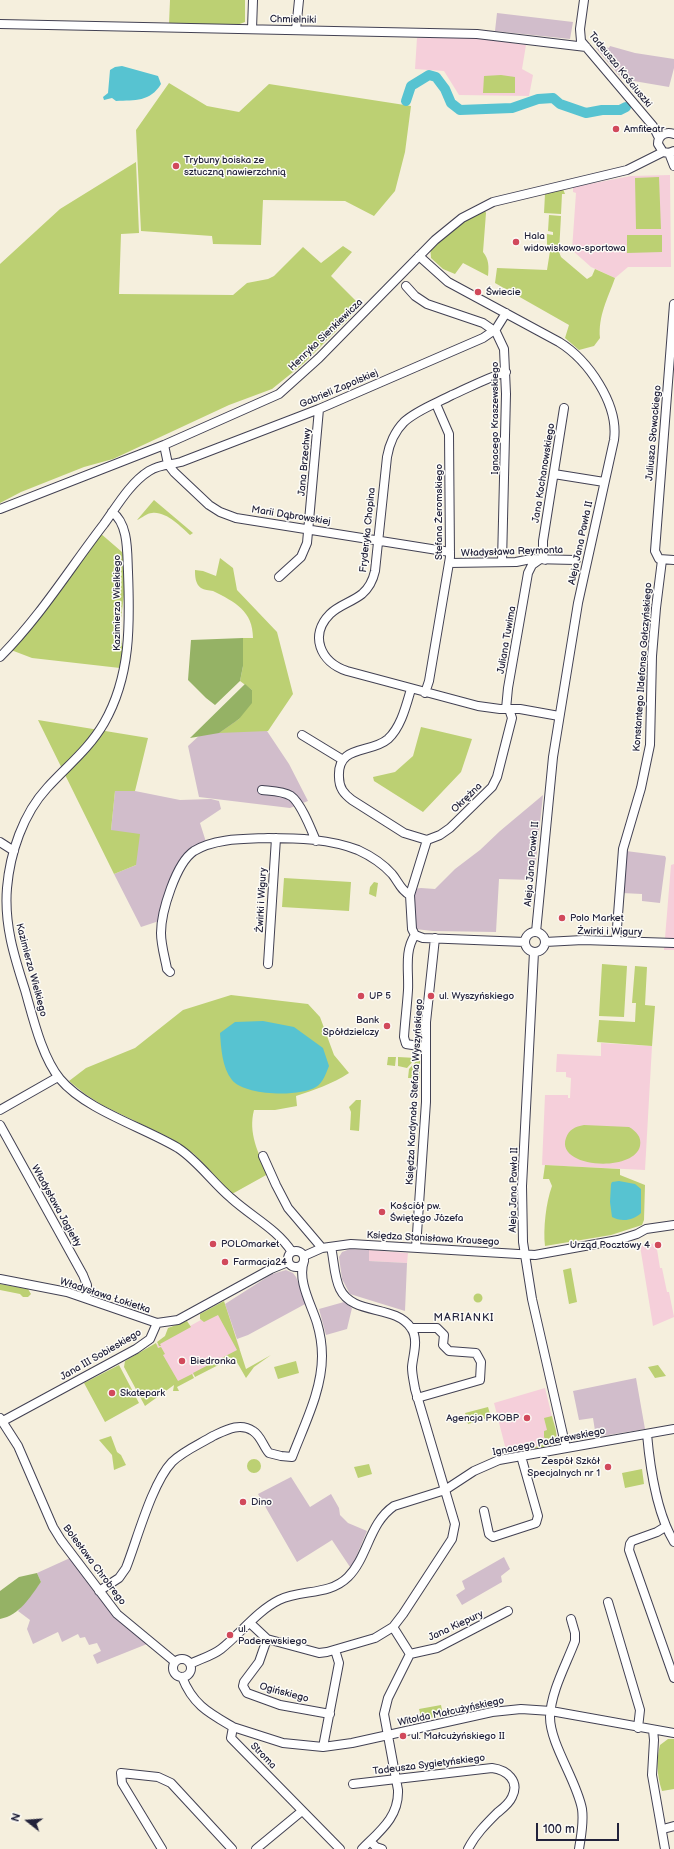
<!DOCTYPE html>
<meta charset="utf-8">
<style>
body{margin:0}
#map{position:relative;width:674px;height:1849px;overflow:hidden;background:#f5efdd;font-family:"Balsamiq Sans",sans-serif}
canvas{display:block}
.north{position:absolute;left:8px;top:1801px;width:40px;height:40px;-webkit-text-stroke:3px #fdfcf7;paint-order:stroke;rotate:287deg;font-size:11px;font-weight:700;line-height:16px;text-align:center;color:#22223b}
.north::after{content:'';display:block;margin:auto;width:14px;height:18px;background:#22223b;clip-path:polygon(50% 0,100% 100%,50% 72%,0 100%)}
.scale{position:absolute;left:536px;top:1823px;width:83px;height:18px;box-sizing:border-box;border:2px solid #22223b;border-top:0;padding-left:5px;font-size:12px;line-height:14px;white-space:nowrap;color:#22223b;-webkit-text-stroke:3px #fdfcf7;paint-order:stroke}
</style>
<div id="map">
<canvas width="674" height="1849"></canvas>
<div class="north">N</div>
<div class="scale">100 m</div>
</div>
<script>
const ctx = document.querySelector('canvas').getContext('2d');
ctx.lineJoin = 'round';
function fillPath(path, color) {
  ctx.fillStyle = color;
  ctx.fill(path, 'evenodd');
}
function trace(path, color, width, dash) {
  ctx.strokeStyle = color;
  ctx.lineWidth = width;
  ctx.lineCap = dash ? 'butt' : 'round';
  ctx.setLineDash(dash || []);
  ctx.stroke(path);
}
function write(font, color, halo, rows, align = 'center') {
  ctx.font = font + ' "Balsamiq Sans",sans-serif';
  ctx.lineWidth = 3;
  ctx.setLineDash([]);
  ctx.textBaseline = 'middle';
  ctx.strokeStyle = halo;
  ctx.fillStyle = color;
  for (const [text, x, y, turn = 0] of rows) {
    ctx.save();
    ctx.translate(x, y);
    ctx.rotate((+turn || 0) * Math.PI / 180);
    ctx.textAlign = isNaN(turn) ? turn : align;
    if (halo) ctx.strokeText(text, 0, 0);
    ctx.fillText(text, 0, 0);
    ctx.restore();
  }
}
fillPath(new Path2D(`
 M417,38h60l49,7 -4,24 11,6 -4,21 -70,-1 -15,-24 -29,-2z
 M670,175l1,92h-43l-13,11 -24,-11 -19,-17 4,-57 -3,-1v-5l58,-11z
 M674,864v86h-10l7,-85z
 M601,1043l51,3 -7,124 -103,-5 3,-70h23v3h2l1,-20 -5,-1v-5h-10l1,-18 44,2z
 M656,1243l4,25h2l5,24h2l5,25 -21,9 -13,-80z
 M369,1250l39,3 -1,10 -38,-2z
 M226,1306l14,43 -65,36 -21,-39z
 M545,1388l12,49 -2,5 -4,4 -44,8 -13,-51z`), '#f5cfda');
fillPath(new Path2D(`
 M497,13l76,9 -3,17 -75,-8z
 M600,46l9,2 1,-2 25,7 39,6v9l-5,19 -47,-8 -26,-31z
 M259,719l30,45 19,37 -18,7 -91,-11 -11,-51 26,-24z
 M115,791h20l45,9 31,-1 8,2 2,8 -21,14 6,19 -19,11 -28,68 -18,6 -27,-53 22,-9 -25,-35z
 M543,795l-9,85 -35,-1 -3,53 -63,-1 -18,-2 -2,-40 8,-1 14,1 20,-20 25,-19 20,-19z
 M626,851l39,5 1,2 -6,45 -18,-2v-7l-20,-1z
 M350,1249l19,1v11l38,2 -2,48 -55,-17 -8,-15 -3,-22 3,-5z
 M286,1270l7,3 3,4 11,26 -59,32 -11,4 -12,-35 47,-30z
 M344,1302l8,6 -5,21 -21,6 -7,-26z
 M636,1378l9,51 -49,8 -3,-19 -14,2 -6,-29z
 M291,1477l19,30 21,-13 8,14 1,7 8,8 19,8 -14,33 -3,3 -18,-27 -35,22 -39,-68z
 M504,1557l6,12 -9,7 1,6 -40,23 -6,-10 9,-6 -3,-8z
 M70,1558l47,60 30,26 -50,20 -4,-9 8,-4 -4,-8 -8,2 -4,-8 -5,1 -2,-4 -16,8 -4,-10 -25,12 -6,-15 3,-9 -12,-9 23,-29 -4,-9z`), '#d1bdcb');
fillPath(new Path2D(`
 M170,0h75v22l-8,3 -68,-1z
 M501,75l14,2v16h-32l1,-17z
 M169,83l38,23 32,6 30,-28 142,22 -6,46 -10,39 -21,25 -29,-15 -82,-1 -2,45 -48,-1 -1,-8 -71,-5 -5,-101z
 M136,162l3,71 -18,1 -2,60 114,1 14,-12 21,-4 6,-3 29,-29 18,16 22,-17 9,6 -21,24 30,30 -58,58 -31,25 -43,16 -116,54 -29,8 -63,25 -21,11v-239l60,-55z
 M659,177l2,52h-25l-1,-51z
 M563,189l2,5h-3l-1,20 -17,-1 1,-19z
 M483,206l3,7 -3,39c6,7 6,15 5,24l-25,-13 -8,11 -12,-5 -12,-11 -1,-13z
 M549,215l12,1 -2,36 2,5 26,22 5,-3 3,-7 20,9c-7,20 -17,38 -15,60l-6,8 -15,4 -14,-12 4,-13 -74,-42 2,-15 50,2 3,-19 -3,-1v-16l6,1v-3l-5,-1z
 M627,235h35v17l-35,1z
 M154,500l39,33 -3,2c-9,-8 -24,-24 -38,-22 -5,0 -10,5 -15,7z
 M100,533l22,19 2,6v37l-4,32 3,26 -3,15 -88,-10 -21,-8 32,-37z
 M220,558l13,10 4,22 40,42 16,62 -25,37 -49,2 20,-14 13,-29 -12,-9 3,-15v-28h10c0,-27 -18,-36 -40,-47 -4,-1 -9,-1 -12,-3 -6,-4 -6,-13 -6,-18l8,1 13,5z
 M38,720l110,18 -13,53h-20l-4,39 29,4 -4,31 -22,9z
 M421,727l51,12 -11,33 -38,40 -49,-31 -1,-4 22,-5 18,-16z
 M284,878l67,4 -2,29 -67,-4z
 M374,882l4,1 -2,14 -7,-3 1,-7z
 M602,964l25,2 -3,51 -25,-1z
 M635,966l12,1 -2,38 10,1 -3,40 -55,-4 2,-22 36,2 1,-19h-4z
 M231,995l77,9 12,13 14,38 15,18c-17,11 -35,17 -53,23l1,10 -22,4h-21c-6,23 4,43 14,64l-36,20 -38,-40 -24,-16 -68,-33 -17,-11 -16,-13 17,-13 49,-20 48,-38z
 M388,1057h8l-1,9 -8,-1z
 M398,1057l18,1 -9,10 -9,-2z
 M418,1059l2,2v17h-12l1,-9z
 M356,1100h5l-2,31 -9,-1 1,-18 -2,-5z
 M584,1125l45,2c7,4 13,10 11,19 -6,27 -85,22 -74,-8 3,-9 9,-11 18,-13z
 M545,1165l75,4v6l25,10 -1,35 -2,5 -31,10 -66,11c-2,-17 1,-44 7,-60l-3,-7h-6z
 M571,1268l6,34 -8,2 -6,-34z
 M0,1284l28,5 3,5 -3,3h-5l-3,-3 -20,-4z
 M473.5 1298a4.5 4.5 0 1 1 9 0a4.5 4.5 0 1 1-9 0Z
 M224,1301l22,68 25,-14 -17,12 -8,11 -12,-21 -39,20 -2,-4 44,-23 -19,-35 -14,7 -4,-3v-5z
 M187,1321l4,6 -31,17 1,2h-2l-2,-4 8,-6 3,-8z
 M156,1343l2,5 3,-1 4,7 -2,1 15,26 14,-7 2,4 -17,9 2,4h-6l1,-6 -29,21 -21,-39 1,-6z
 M296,1361l3,12 -21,6 -4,-12z
 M119,1365l20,38 -34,19 -21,-39z
 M658,1365l8,11 -11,2 -7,-11z
 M488,1407l3,10 -23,7 -3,-11z
 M552,1416c2,10 10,24 -2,30l-6,-9v-6l3,-1 -3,-12z
 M111,1436l6,16 4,3 5,10 -12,5 -2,-15 -13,-15z
 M542,1440l5,7 -24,3 16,-4 -1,-4z
 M247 1466a7 7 0 1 1 14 0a7 7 0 1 1-14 0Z
 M369,1464l3,10 -14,4 -4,-11z
 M642,1469l2,15 -19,4 -3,-15z
 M441,1705l2,10 -21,5 -3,-11z
 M668,1739h6v50l-12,2c-5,-15 -6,-31 -2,-46z`), '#bcd073');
fillPath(new Path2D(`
 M243,638v28l-3,15 -25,24 -9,-7 -18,-18 3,-40z
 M245,684l7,6v13l-13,16 -20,14 -29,5z
 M37,1573l4,9c-11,15 -21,33 -41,37v-28l19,-14z`), '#95b265');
fillPath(new Path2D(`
 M122,66l36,10 3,8c-11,18 -26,16 -45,17l-4,-3 -8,2 -1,-3 5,-4 2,-23 5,-3z
 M263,1021l31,6 29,21 6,18c-3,7 -6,17 -13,21 -16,10 -71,9 -84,-7 -10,-12 -11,-33 -12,-47l15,-11z
 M619,1181l16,3 6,5v24c-8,8 -20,9 -29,4l-2,-15 1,-18 1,-2z`), '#57c3d1');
trace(new Path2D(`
 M406,101l5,-15 18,-11 7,2 9,12 6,14 9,7 52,-2 26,-9 15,-1 7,6 26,9 16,-3h18l6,-3`), '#57c3d1', 10);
const minor = new Path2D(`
 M584,0l-4,29 1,12 72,85 6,12
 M0,24l477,10 109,13
 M252,29l1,-29
 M296,30l3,-30
 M674,134c-8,-3 -16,1 -16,10l5,8 6,1 5,-2
 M669,153l5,13
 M419,256l29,26 111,60c29,18 60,62 55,98l-36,163 -25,154 -17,175
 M406,286l9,10 12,8 56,19 13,9 8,17 2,45 -4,168
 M674,304l-19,247 4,8 15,1
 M506,372c-19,6 -36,15 -54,23 -15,8 -35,15 -48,27 -9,9 -15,23 -17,35l-12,114c-2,9 -6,17 -13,23 -10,8 -23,11 -32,20 -21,21 -10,48 17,57l131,35 22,3h20l39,7
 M164,445l4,19 6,8 35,33 11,7 16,6 214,34
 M554,474l50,8
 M0,509l164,-64 115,-51 40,-36 116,-118 27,-22 31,-16 134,-32 36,-18
 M112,512c17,12 15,41 16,60 2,52 3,104 -24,151 -15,26 -37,43 -57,65 -24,26 -37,65 -40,100 -3,36 7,68 18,102 8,28 17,67 35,89 26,31 83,48 118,69 20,13 35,35 53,50 21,19 46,31 61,54
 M545,560l-2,-5v-14l21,-133
 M449,563l67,-1 15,-3 45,1
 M279,577l22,-20 6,-14 12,-134
 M0,657c40,-40 70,-89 104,-133 13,-18 26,-41 45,-53 11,-7 21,-6 32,-9l138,-53 164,-71 13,-9 10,-16
 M411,689c-5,17 -10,38 -23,50 -17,15 -51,5 -49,38 0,11 5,17 13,23l52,33 23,7
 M425,693l4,-12 21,-124 -1,-123 -13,-30
 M506,709l2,-21 20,-115 4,-8 7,-5
 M302,735l41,25
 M262,790c9,1 21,1 29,6 10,7 20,33 25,45
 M0,842l14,9
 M410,895l17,-55 13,-5 10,-7 42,-41 5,-10 15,-59 -3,-9
 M525 942a10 10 0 1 1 20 0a10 10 0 1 1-20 0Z
 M415,935l8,3 102,4
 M616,941l7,-92 18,-61 9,-43 2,-89 4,-48 6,-48
 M545,942l38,-2 91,3
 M534,952l-12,234 1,56 9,57 34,149
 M268,964l8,-126
 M170,972l-3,-3c-2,-11 -6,-24 -6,-36 0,-21 15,-70 33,-82 21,-13 51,-12 74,-13 29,0 62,1 90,12 13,6 25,14 34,24 6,7 9,17 18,21l2,34 3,6c-11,16 -6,37 -7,55 -1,16 -3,31 -4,47l2,7 19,3
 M0,1110l58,-33
 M0,1125l83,150 4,10 -1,13
 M263,1156l13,29 12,23 34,40 29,-4 184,11 83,-15 19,-6 9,-5 28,-4
 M416,1248l10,-146v-80l9,-84
 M288 1259a8 8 0 1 1 16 0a8 8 0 1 1-16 0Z
 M304,1256l18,-8
 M0,1279l67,13 90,31
 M411,1328h26l7,7 -1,10 6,6 27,2 5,9 -1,18 -63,18
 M0,1418l18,28 35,81 8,13 56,74 58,48
 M3,1421l133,-72 14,-10 7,-16 21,-3 93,-51 17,-7
 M647,1434c3,34 9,78 27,108
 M484,1511l5,23 4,3 43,-14 2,-7 -17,-60
 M665,1527l-8,5 -25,9 -2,3 -1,6 45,128
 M99,1591l20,-13 7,-10c11,-28 26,-85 46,-106 11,-11 28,-18 41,-26 13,-6 27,-14 40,-5 8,5 10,15 16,22l12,3 11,1c12,-32 30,-66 30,-101 0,-11 -2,-23 -5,-33 -6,-19 -20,-43 -13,-62
 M608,1602l32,108 -2,18
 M571,1619l4,14v8c-9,24 -24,50 -25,76 0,27 27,64 32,92 2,14 -1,27 -3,40
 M250,1623l17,16 52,14 8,-1 48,-14 18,-11 10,-13 49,-75 3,-15 -40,-135c-1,-7 -3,-14 -3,-22 1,-12 7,-28 -1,-39 -16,-24 -58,-12 -71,-39 -6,-12 -6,-29 -9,-42
 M393,1627l17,27
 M267,1639l-8,23 -15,20 -1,4 4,7 33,12 50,9
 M410,1654l27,-6 71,-37
 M173 1668a9 9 0 1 1 18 0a9 9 0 1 1-18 0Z
 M190,1664c10,-5 22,-8 31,-15 19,-15 36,-38 58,-49 22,-11 50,-4 69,-23 20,-20 21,-54 46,-71l51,-16 29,-19 25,-11 175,-31
 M182,1677c11,28 27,36 51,50l-2,11 109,111
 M233,1727l50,16 40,4 29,-4 140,-31 29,-3 30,2 123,22
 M653,1730l1,10 -2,35 13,74
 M323,1747l16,-84 -4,-13
 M353,1784l139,-16c15,2 28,13 20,29 -3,7 -10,12 -15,16 -11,11 -22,22 -29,36
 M663,1829l11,-3
 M370,1841l6,6 6,2
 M162,1849l-40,-66 -1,-10 37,4 13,6 61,66
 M256,1849l46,-38
 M362,1849c18,-18 37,-32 36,-59l-14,-76 4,-16 22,-44`);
trace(minor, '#424153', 10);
trace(minor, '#fff', 8);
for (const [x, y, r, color] of [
 [616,129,4,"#d1495b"],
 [176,166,4,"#d1495b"],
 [516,242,4,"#d1495b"],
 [478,292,4,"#d1495b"],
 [562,918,4,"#d1495b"],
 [361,996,4,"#d1495b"],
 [431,996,4,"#d1495b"],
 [387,1026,4,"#d1495b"],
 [382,1212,4,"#d1495b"],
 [213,1244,4,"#d1495b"],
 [658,1245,4,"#d1495b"],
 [225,1262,4,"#d1495b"],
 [182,1361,4,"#d1495b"],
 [112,1393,4,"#d1495b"],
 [527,1418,4,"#d1495b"],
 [608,1467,4,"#d1495b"],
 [243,1502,4,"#d1495b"],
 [230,1635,4,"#d1495b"],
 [403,1736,4,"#d1495b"]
]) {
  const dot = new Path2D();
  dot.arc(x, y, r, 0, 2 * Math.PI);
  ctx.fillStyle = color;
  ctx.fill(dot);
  trace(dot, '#fdfcf7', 1.5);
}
write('10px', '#22223b', '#fdfcf7', [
 ["Chmielniki",293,20,1],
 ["Tadeusza Kościuszki",620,70,51],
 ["Henryka Sienkiewicza",326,335,-44],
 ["Gabrieli Zapolskiej",339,389,-23],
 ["Ignacego Kraszewskiego",495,418,-90],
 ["Juliusza Słowackiego",654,433,-85],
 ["Jana Brzechwy",305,462,-85],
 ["Jana Kochanowskiego",544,473,-81],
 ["Stefana Żeromskiego",439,512,-90],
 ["Marii Dąbrowskiej",291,516,9],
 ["Fryderyka Chopina",368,530,-84],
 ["Aleja Jana Pawła II",581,543,-78],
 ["Władysława Reymonta",512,552,-2],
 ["Kazimierza Wielkiego",117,603,-90],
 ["Juliana Tuwima",507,640,-80],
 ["Konstantego Ildefonsa Gałczyńskiego",643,667,-86],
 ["Okrężna",467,798,-44],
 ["Aleja Jana Pawła II",532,864,-85],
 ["Żwirki i Wigury",262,900,-87],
 ["Żwirki i Wigury",610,932,1],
 ["Kazimierza Wielkiego",31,970,75],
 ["Księdza Kardynała Stefana Wyszyńskiego",415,1092,-87],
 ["Aleja Jana Pawła II",514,1190,-89],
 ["Władysława Jagiełły",56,1206,61],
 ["Księdza Stanisława Krausego",433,1239,3],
 ["Władysława Łokietka",105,1296,18],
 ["Jana III Sobieskiego",101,1355,-30],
 ["Ignacego Paderewskiego",549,1442,-11],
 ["Bolesława Chrobrego",94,1565,53],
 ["Jana Kiepury",456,1626,-25],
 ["Ogińskiego",284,1693,15],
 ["Witolda Małcużyńskiego",451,1712,-12],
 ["Stroma",263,1756,46],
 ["Tadeusza Sygietyńskiego",429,1765,-7]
]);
write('10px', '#22223b', '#fdfcf7', [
 ["Amfiteatr",624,129],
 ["Trybuny boiska ze",184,160],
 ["sztuczną nawierzchnią",184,172],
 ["Hala",524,236],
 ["widowiskowo-sportowa",524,248],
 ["Świecie",486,292],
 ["Polo Market",570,918],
 ["UP 5",369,996],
 ["ul. Wyszyńskiego",439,996],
 ["Bank",379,1020,"right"],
 ["Spółdzielczy",379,1032,"right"],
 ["Kościół pw.",390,1206],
 ["Świętego Józefa",390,1218],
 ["POLOmarket",221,1244],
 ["Urząd Pocztowy 4",650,1245,"right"],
 ["Farmacja24",233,1262],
 ["Biedronka",190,1361],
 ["Skatepark",120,1393],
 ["Agencja PKOBP",519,1418,"right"],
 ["Zespół Szkół",600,1461,"right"],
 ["Specjalnych nr 1",600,1473,"right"],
 ["Dino",251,1502],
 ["ul.",238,1629],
 ["Paderewskiego",238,1641],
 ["ul. Małcużyńskiego II",411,1736]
], 'left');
ctx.letterSpacing = '1px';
write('11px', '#22223b', '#fdfcf7', [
 ["MARIANKI",464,1318]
]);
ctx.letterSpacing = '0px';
</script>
